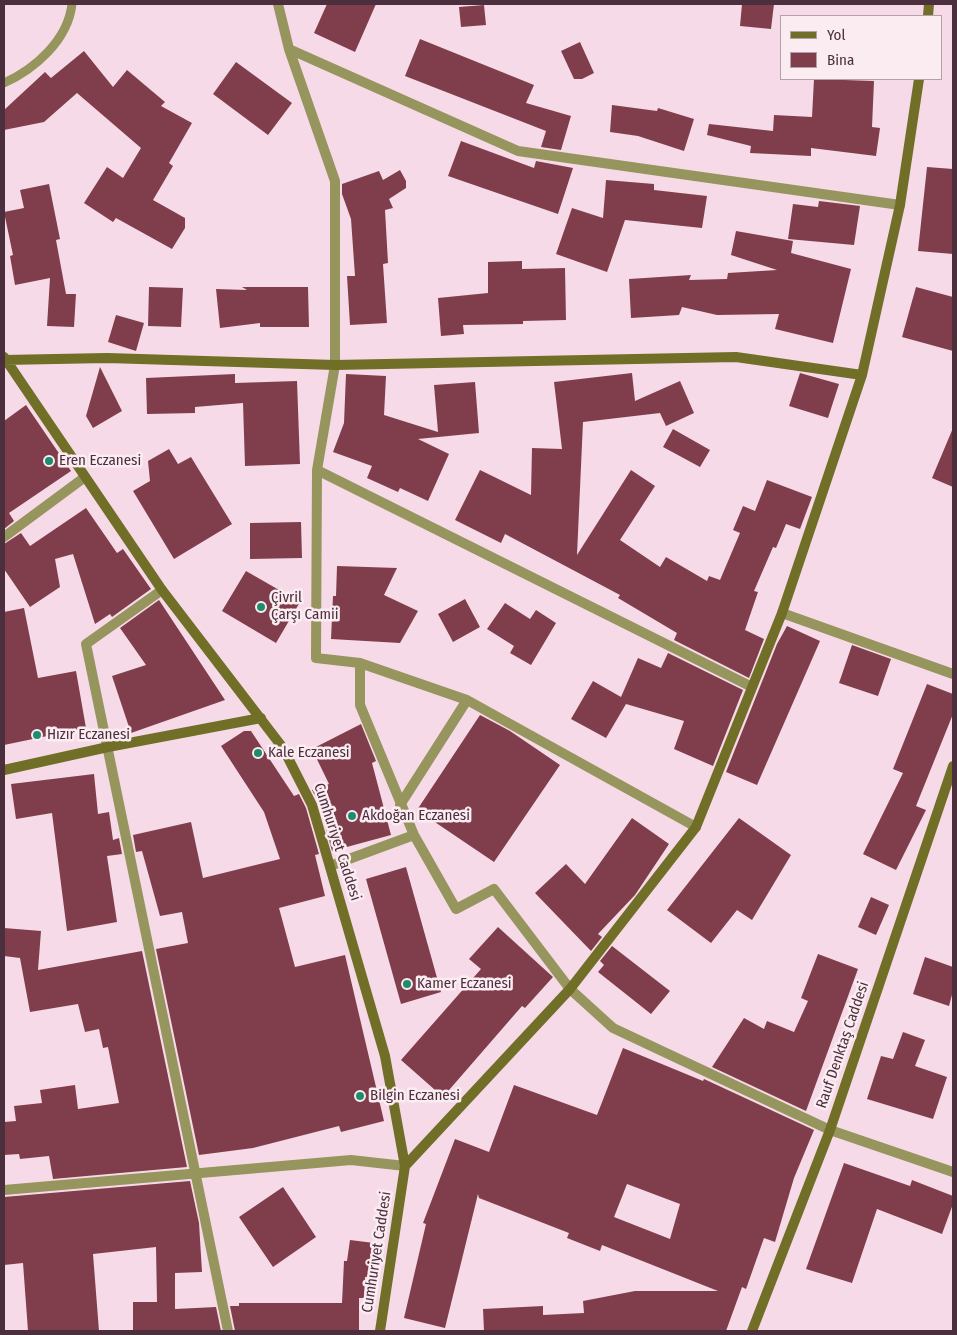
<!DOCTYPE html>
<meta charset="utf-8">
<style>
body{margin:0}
#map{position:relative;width:957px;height:1335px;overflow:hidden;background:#f7dae7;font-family:"Fira Sans Condensed",sans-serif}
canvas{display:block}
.frame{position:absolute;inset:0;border:5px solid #4b2f3d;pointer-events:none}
.legend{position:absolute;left:780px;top:15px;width:162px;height:65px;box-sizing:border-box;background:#fbecf2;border:1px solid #b5a0aa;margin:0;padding:6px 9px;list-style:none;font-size:15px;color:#4b2f3d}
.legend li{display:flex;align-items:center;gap:10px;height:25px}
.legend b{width:25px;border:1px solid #b5a0aa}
</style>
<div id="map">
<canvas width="957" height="1335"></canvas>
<div class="frame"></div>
<ul class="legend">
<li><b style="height:6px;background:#706e27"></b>Yol</li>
<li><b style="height:14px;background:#803e4c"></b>Bina</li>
</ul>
</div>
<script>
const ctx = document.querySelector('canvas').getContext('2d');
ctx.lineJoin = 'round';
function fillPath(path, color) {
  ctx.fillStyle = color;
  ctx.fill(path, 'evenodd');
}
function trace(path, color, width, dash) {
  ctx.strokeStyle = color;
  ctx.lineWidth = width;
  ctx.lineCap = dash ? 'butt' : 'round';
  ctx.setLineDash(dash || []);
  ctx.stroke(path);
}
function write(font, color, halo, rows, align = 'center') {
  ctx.font = font + ' "Fira Sans Condensed",sans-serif';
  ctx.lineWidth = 5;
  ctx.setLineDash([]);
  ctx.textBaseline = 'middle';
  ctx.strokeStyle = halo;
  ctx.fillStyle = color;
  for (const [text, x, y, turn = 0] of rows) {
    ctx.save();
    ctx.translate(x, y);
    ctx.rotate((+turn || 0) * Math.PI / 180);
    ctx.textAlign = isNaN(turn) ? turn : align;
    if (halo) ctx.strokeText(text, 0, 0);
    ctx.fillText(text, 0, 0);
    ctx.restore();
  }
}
fillPath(new Path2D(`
 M327,4h49l-21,48 -41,-19z
 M742,4h32l-3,25 -31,-3z
 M484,5l2,20 -25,2 -2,-20z
 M420,39l114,46 -8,18 45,13 -10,34 -20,-3 5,-16 -141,-55z
 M580,42l14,31 -12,6h-8l-13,-28z
 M84,51l29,36 14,-17 38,32 -4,4 31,17 -23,40 4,3 -20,34 32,18v10l-13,21 -56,-31 -3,4 -29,-19 23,-36 16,11 18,-30 -64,-55 -33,29 -40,8v-20l41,-38 6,6z
 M236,62l56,41 -24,32 -55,-41z
 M814,79l60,2 -2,46 8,1 -4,28 -65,-8v8l-61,-3 1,-7 -44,-11 2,-11 64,7 1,-16 38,2z
 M612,105l45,6 1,-3 36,11 -10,32 -46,-15 -28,-4z
 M461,141l73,27 2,-7 37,7 -15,46 -110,-38z
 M927,167l26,2v85l-35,-3z
 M400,170l6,11v7l-17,11 4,9 -8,2 3,53 -5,1 4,59 -37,2 -3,-49h8l-4,-57 -9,-25v-10l37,-13 4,9z
 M606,180l48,4v6l53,6 -5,32 -77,-8 -18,52 -51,-18 16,-46 31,10z
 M49,184l11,55 -4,1 10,54h10l-2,33 -27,-1 3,-48 -35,7 -5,-29 3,-1 -9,-43 20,-4 -4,-18z
 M819,201l41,5 -6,39 -66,-6 5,-35 25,3z
 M736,231l57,10 -2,12 60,16 -18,74 -58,-14 4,-15 -62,1 -35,-8 -3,8 -48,3 -2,-39 62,-4 -2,5 38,-1 1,-6 49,-3 -46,-15z
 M522,261v8l43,-1 1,52 -43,1v3l-60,1 1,9 -23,2 -3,-38 50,-5v-31z
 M149,287l34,1 -2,39 -33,-1z
 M242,287h66l1,40h-49v-4l-40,5 -4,-39 31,1z
 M916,287l37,10v54l-51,-14z
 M116,315l28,8 -8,28 -28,-9z
 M100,367l22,44 -29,17 -7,-12z
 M632,373l3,28 45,-20 14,32 -28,13 -6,-13 -77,9 -6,133 54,-85 24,16 -35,54 40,27 6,-10 41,24 2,-5 11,4 20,-47 -7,-3 10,-24 12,5 12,-31 45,17 -12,32 -14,-5 -10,24 -3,-1 -19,44 4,1 -13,38 19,9 -15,39 -75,-38 3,-7 -59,-35 2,-3 -115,-61 -4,9 -46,-23 25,-50 51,25 1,-47 30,1 -8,-67z
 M800,373l39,11 -11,34 -39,-12z
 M235,374v9l62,-2 3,83 -55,2 -2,-63 -48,4v6l-48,1 -1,-36z
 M346,374l40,2 -2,39 54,17 -4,-47 41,-3 4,51 -61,6 31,15 -21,47 -28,-13 -2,4 -31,-14 5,-12 -39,-14 11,-29z
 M26,405l45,66 -62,42 5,8 -10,8v-108z
 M953,428v59l-21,-9z
 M673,429l37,21 -10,17 -37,-20z
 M169,449l9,15 13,-7 41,67 -58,35 -41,-68 17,-10 -2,-20z
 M86,508l31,45 6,-4 28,40 -39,28 -2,-3 -15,10 -22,-70 -18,5 5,28 -30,20 -26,-38v-25l17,-11 9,13z
 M301,522l1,36 -52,1v-36z
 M337,566l60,2 -13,27 34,16 -18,32 -69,-4 2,-43h3z
 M246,571l54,31 -24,41 -54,-32z
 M465,599l15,28 -27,15 -15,-28z
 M159,600l66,100 -94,33 -19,-57 34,-11 -26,-37z
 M505,603l25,16 6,-9 20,13 -25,42 -21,-12 4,-7 -27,-17z
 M24,608l14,70 38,-7 10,57 -82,17v-133z
 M787,626l33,15 -63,144 -31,-13 51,-128z
 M852,645l39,14 -13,37 -39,-13z
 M668,653l75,37 -30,76 -39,-17 10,-28 -58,-17 -20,34 -35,-19 22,-38 28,16 17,-39 23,10z
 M927,684l26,10v20l-37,92 10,4 -30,60 -33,-16 40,-81 -10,-4z
 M480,715l30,16 50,34 -66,97 -77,-52z
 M361,724l15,37 -4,2 19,72 -59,16 -13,-48 -7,-13 17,-6 -17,-35z
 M244,731h7l43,65 5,-2 7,14 13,46 -4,1 10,41 -46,12 16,59 50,-12 39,166 -43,11 -2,-6 -86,22 -54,7 -43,-206 32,-6 -6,-31 -22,4 -18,-65 -6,1 -3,-17 58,-13 12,56 77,-19 -16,-47 -43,-66z
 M94,774l4,40 11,-2 4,28 6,-2 3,16 -15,2 10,66 -50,9 -15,-118 -36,6 -5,-35z
 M632,818l37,26 -34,51 -37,39 4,3 -11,14 -56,-58 31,-29 19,20z
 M739,818l52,37 -39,65 -15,-10 -26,33 -44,-33z
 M406,867l35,125 -40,12 -35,-125z
 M871,897l18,8 -13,30 -18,-8z
 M498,927l55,50 -28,31 -3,-2 -79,91 -42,-37 80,-91 -12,-10z
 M4,928l37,3 -3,39 104,-19 45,216 -134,12 -4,-23 -29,3 -1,-5 -15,1v-33l12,-1 -2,-15 28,-3 -2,-13 35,-5 3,24 41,-6 -11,-56 -5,1 -4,-19 -14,3 -7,-28 -48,8 -10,-54 -16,-2z
 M612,946l58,45 -19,23 -53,-42 6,-7 -4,-4z
 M818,954l40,15 -52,142 -94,-44 32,-49 20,11 3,-8 27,11 14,-31 -7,-3z
 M925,957l28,10v24l-4,15 -36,-12z
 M903,1032l22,8 -10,26 32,11 -14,42 -66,-20 14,-43 12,3z
 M623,1048l80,33 1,-2 110,51 -20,48 -19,64 -11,-4 -18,51 -4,-2 -16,44h-242l-1,-22 60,-3v9l41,-2 -1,-12 52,-10h83l-116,-46 -2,6 -33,-13 2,-5 -90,-35 -1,-4 -33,134 -41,-10 22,-94 -3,-1 32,-84 34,13 25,-67 83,30zM627,1184l53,20 -10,35 -56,-22z
 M844,1163l66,23 2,-6 41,16v8l-11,30 -65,-25 -25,74 -46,-14z
 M190,1181l9,42 3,49 -27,1v36l41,-2 5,24h-88v-29h24l-1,-55 -63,7 6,77h-71l-5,-68 -19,2v-68z
 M283,1187l33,50 -43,30 -34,-50z
 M350,1240l24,3 -5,34h-4l-1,21h-5v33h-124l-5,-25h9v-3h103l2,-42h3z`), '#803e4c');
trace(new Path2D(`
 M4,83c31,-14 64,-43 68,-79`), '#96955d', 9);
trace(new Path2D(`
 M278,4l11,45 46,132v184l-18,105 -1,188 44,5 107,37 229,127
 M289,49l229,102 382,54
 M317,470l435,217
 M4,537l81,-60
 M162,590l-76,54 142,687
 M782,613l171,61
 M360,663v42l54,130 42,74 38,-20 76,100 43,39 217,102 123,42
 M400,805l67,-105
 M330,866l84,-31
 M4,1190l347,-30 54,6`), '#96955d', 10);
trace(new Path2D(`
 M928,16l1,-12
 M4,357l158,233 121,158 29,57 73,251 20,110 -25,165
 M4,360l103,-2 228,7 401,-8 126,18
 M4,770l104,-23 153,-29
 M405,1166l165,-177 126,-162 86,-214 80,-238 38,-170 19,-126
 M752,1331l78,-201 123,-364`), '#706e27', 10);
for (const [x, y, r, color] of [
 [49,461,5,"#1f8d6d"],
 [261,607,5,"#1f8d6d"],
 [37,735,5,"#1f8d6d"],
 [258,753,5,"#1f8d6d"],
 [352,816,5,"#1f8d6d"],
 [407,984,5,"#1f8d6d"],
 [360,1096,5,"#1f8d6d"]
]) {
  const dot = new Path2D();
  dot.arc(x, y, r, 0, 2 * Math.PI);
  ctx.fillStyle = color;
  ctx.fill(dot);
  trace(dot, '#fbecf2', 2);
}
write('15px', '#4b2f3d', '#fbecf2', [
 ["Eren Eczanesi",59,461],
 ["Çivril",271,598],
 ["Çarşı Camii",271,615],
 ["Hızır Eczanesi",47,735],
 ["Kale Eczanesi",268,753],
 ["Akdoğan Eczanesi",362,816],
 ["Kamer Eczanesi",417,984],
 ["Bilgin Eczanesi",370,1096]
], 'left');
write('15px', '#4b2f3d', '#fbecf2', [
 ["Cumhuriyet Caddesi",337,842,72],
 ["Rauf Denktaş Caddesi",843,1045,-71],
 ["Cumhuriyet Caddesi",377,1252,-81]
]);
</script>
